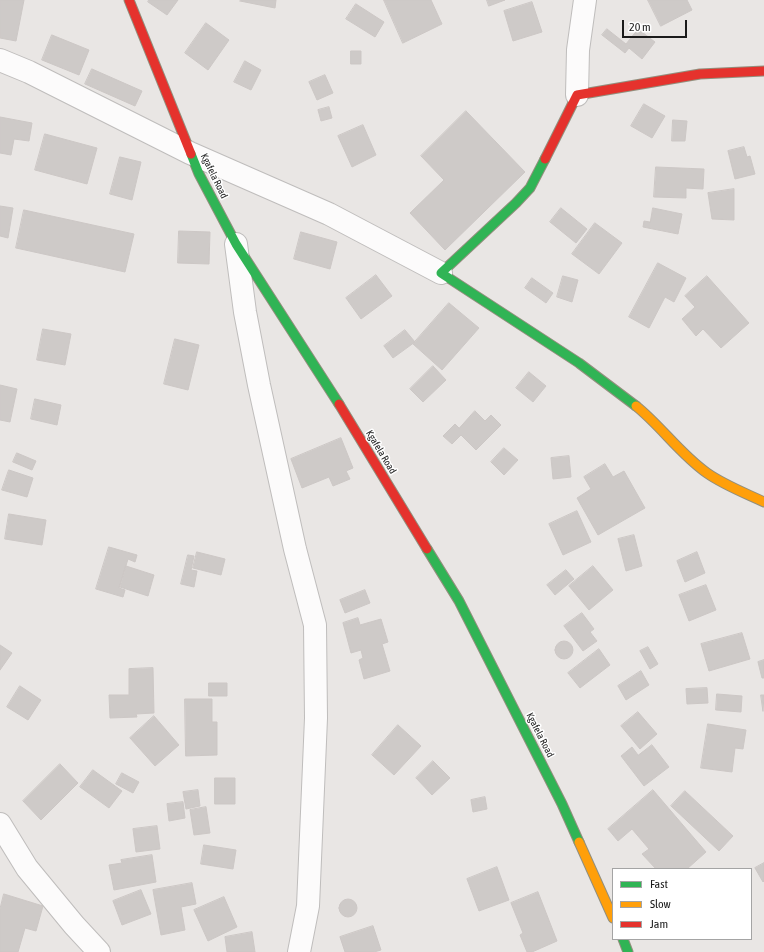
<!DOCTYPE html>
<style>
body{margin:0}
#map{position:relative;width:764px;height:952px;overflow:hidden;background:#e9e6e4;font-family:"Asap Condensed",sans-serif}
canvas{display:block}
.legend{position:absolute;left:612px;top:868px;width:140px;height:72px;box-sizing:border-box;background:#fff;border:1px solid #a4a4a4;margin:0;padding:5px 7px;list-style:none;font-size:12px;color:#1b1b1b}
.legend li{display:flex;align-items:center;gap:8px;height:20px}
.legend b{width:20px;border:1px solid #a4a4a4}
.scale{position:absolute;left:622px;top:20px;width:65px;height:18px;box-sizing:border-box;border:2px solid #1b1b1b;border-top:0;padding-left:5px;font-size:12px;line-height:14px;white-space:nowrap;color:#1b1b1b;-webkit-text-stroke:3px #fff;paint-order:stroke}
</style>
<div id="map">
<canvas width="764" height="952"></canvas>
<ul class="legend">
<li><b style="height:5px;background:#30b455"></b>Fast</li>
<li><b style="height:5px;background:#ff9f0a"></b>Slow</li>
<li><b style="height:5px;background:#e5322d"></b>Jam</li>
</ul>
<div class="scale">20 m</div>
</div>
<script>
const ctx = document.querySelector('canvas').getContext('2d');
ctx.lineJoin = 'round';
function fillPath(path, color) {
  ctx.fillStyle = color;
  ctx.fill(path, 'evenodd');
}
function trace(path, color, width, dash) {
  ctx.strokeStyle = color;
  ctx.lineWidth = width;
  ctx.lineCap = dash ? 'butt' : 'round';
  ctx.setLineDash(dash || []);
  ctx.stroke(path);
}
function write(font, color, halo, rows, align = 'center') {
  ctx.font = font + ' "Asap Condensed",sans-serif';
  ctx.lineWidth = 3;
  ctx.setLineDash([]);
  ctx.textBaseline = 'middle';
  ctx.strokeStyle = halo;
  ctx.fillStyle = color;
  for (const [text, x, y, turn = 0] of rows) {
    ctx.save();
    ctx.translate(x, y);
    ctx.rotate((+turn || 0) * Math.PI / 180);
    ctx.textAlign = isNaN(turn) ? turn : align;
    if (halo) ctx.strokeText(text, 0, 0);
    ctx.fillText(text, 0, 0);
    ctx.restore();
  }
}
const building = new Path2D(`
 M0,0h24l-8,41 -16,-3z
 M149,0h29l-11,15 -19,-13z
 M241,0h35l-1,8 -35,-7z
 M384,0h47l11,24 -39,19z
 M487,0h18l-16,6z
 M648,0h39l5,10 -31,16z
 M532,2l10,30 -29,9 -9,-30z
 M356,4l28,18 -9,15 -29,-18z
 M206,23l23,17 -21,30 -23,-17z
 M607,29l19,15 12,-15 17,13 -13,17 -13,-11 -4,5 -23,-18z
 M52,35l37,15 -10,25 -37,-15z
 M351,51h10v13h-10z
 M245,61l16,9 -10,20 -17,-8z
 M92,69l50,22 -7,15 -50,-22z
 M325,75l8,18 -16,7 -8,-18z
 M644,104l21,12 -13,22 -21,-12z
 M329,107l3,11 -11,3 -3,-11z
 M466,111l59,61 -80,78 -35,-37 34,-33 -23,-24z
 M0,117l32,6 -3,18 -15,-2 -3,16 -11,-2z
 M673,120l14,1 -2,20h-13z
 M363,125l13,30 -24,12 -14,-31z
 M45,134l52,14 -10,36 -52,-14z
 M744,147l3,10 3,-1 5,18 -20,5 -7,-28z
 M120,157l21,5 -9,38 -22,-6z
 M656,167l48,2 -1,20 -17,-1v10l-32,-1z
 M734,189v31l-22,-1 -4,-26z
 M0,206l13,2 -5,30 -8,-2z
 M561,208l26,21 -11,14 -26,-21z
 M653,208l29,6 -4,20 -35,-7 1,-6 6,1z
 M24,210l110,24 -9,38 -109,-24z
 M595,223l27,20 -23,31 -27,-20z
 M179,231l31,1 -1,32 -31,-1z
 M301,232l36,10 -7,27 -36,-10z
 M658,263l28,15 -12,24 -9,-5 -16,31 -20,-11z
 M376,275l16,21 -31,23 -15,-21z
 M563,276l15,4 -6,22 -15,-5z
 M707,276l42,47 -28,25 -18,-19 -7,7 -14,-17 13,-12 -10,-11z
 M532,278l21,15 -7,10 -21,-15z
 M449,303l30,25 -37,42 -29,-26z
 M43,329l28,5 -6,31 -28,-5z
 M405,330l10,12 -22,16 -9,-12z
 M175,339l24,6 -11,45 -24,-6z
 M433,366l13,14 -23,22 -13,-13z
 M529,372l17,14 -13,16 -17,-14z
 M0,385l17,4 -7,33 -10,-2z
 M35,399l26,6 -4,20 -26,-6z
 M475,411l10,10 6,-6 10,10 -25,25 -15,-15 -9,9 -9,-8 12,-12 4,4z
 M341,438l12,30 -7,3 4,8 -17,7 -4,-9 -27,11 -11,-29z
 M504,448l14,12 -14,15 -13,-13z
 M17,453l19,8 -4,9 -19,-8z
 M569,456l2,21 -18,2 -2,-21z
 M605,464l8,13 11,-6 21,37 -47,27 -21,-37 14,-9 -7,-12z
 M9,470l24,8 -6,19 -25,-7z
 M577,511l14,31 -28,13 -14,-31z
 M9,514l37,6 -4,25 -37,-6z
 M634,535l8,31 -16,5 -8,-32z
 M109,547l28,8 -2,7 -7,-3 -9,29 6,2 -2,7 -27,-8z
 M197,552l28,7 -4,16 -28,-7z
 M697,552l8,21 -20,9 -8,-21z
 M188,555l6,1 -3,14 6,1 -3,16 -13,-3z
 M126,566l28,9 -6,21 -28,-9z
 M593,566l20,24 -24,20 -20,-24z
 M566,570l8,9 -19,16 -8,-10z
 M706,585l10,25 -27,11 -10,-26z
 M365,590l5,13 -25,10 -5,-13z
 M582,613l12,16 -4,3 7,9 -14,10 -19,-25z
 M358,618l2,7 21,-6 7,23 -6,2 8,27 -26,8 -5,-19 4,-2 -2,-8 -10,3 -8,-30z
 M742,633l8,26 -41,12 -8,-27z
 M555 650a9 9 0 1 1 18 0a9 9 0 1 1-18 0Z
 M0,645l12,8 -12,17z
 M648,647l10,17 -8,5 -10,-18z
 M599,649l11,16 -30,23 -12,-15z
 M764,660v18h-2l-4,-16z
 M153,668l1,45 -18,1 1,3 -27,1 -1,-23h20v-26z
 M641,671l8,14 -23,15 -8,-14z
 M209,683h18v13h-18z
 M20,686l21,14 -13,20 -21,-13z
 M707,688l1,15 -21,1 -1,-15z
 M717,694l25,2 -1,16 -25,-2z
 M761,695h3l-1,16z
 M185,699h27v23h5v33l-31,1z
 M638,712l19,22 -17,15 -19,-23z
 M154,716l25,29 -24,21 -25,-28z
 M708,724l38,6 -3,19 -8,-1 -3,24 -31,-4z
 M398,725l23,21 -27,29 -22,-20z
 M652,745l17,22 -25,19 -23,-30 11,-9 6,8z
 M433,761l17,17 -18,17 -16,-17z
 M60,764l18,19 -37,37 -18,-19z
 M93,770l29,21 -13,17 -29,-21z
 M122,773l17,9 -6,11 -17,-9z
 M215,778h20v26h-20z
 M198,790l2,16 -14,3 -3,-17z
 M653,790l53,62 -19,17h-31l-14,-15 7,-5 -17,-20 -14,12 -10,-12z
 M685,791l48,45 -14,15 -48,-45z
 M485,797l2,12 -14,3 -2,-12z
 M183,802l2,16 -16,3 -2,-17z
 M206,807l4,26 -16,2 -4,-25z
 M157,826l3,23 -24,3 -3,-23z
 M204,845l32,5 -3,19 -32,-5z
 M152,855l4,27 -42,8 -5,-25 13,-2 -1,-3z
 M764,863v18l-1,1 -8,-14z
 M497,867l12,33 -30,11 -12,-32z
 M192,883l4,21 -15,3 4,23 -24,5 -8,-45z
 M141,890l10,24 -29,11 -9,-24z
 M538,892l19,49 -25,11h-5l-7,-17 3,-2 -12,-30z
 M4,894l39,12 -7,25 -11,-3 -7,24h-18v-43z
 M224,897l13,30 -29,14 -14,-31z
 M339 908a9 9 0 1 1 18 0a9 9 0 1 1-18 0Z
 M373,926l8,24 -7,2h-29l-5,-15z
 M252,932l3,20h-28l-2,-15z`);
fillPath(building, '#cecac8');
trace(building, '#ccc7c5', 1);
const street = new Path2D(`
 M0,60l29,12 161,81 139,61 112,59
 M577,95l1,-45 7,-50
 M236,244l9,68 14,73 36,164 20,76 1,93 -8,188 -9,46
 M0,824l27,44 47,57 25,27`);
const fast = new Path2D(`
 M191,154l8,20 37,70 103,160
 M545,159l-15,29 -14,15 -75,70 138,90 57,43
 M427,549l32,52 103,203 17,38
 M623,939l5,13`);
const slow = new Path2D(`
 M636,406c25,20 44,48 71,67 17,12 38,20 57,29
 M579,842l34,76`);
const jam = new Path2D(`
 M129,0l62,154
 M545,159l32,-64 123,-21 64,-3
 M339,404l88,145`);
trace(street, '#bfbdbc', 24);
trace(fast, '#928f7d', 11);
trace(slow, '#928f7d', 11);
trace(jam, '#928f7d', 11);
trace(street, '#fcfbfb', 22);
trace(fast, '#30b455', 9);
trace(slow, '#ff9f0a', 9);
trace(jam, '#e5322d', 9);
write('10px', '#1b1b1b', '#fff', [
 ["Kgafela Road",214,176,64],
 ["Kgafela Road",381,452,59],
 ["Kgafela Road",540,735,63]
]);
</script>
